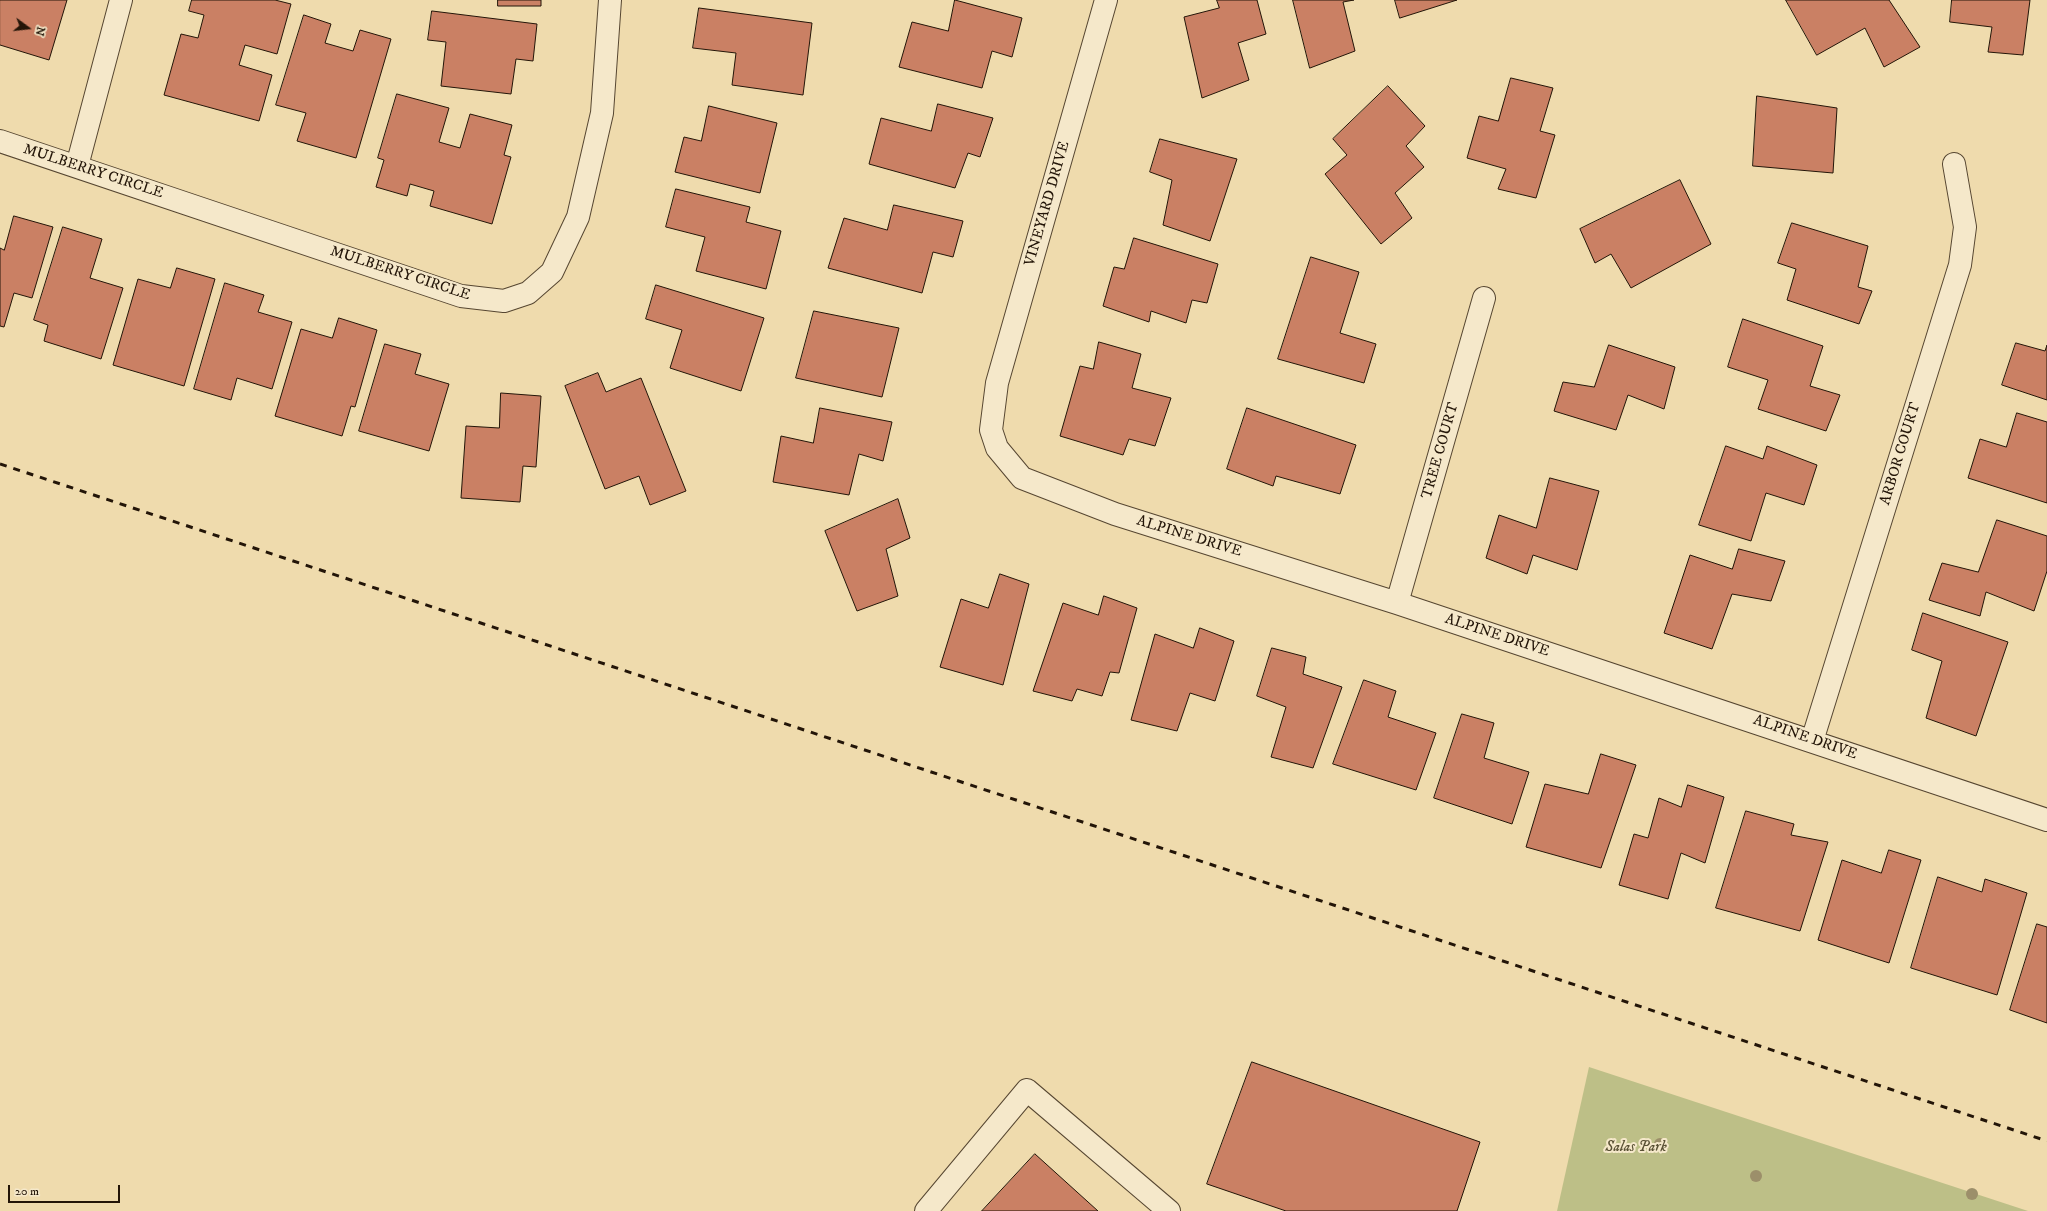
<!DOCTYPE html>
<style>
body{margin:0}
#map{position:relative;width:2047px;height:1211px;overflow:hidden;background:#efdbad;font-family:"IM FELL DW Pica",serif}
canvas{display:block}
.north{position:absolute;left:8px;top:8px;width:40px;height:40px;-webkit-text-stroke:3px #f5e8ca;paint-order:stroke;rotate:105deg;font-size:11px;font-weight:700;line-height:16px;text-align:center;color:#231508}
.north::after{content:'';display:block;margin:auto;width:14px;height:18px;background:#231508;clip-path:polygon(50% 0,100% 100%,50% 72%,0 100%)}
.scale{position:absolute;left:8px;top:1185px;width:112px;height:18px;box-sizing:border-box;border:2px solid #231508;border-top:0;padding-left:5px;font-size:12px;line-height:14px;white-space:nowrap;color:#231508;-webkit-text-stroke:3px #f5e8ca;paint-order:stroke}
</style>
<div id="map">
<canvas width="2047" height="1211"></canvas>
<div class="north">N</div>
<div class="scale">20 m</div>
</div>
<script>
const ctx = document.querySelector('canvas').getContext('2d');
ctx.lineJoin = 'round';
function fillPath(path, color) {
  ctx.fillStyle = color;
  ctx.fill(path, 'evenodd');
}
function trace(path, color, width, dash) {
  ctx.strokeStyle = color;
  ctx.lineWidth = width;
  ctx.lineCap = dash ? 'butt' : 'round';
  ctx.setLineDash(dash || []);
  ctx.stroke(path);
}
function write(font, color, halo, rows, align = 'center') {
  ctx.font = font + ' "IM FELL DW Pica",serif';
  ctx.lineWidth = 4;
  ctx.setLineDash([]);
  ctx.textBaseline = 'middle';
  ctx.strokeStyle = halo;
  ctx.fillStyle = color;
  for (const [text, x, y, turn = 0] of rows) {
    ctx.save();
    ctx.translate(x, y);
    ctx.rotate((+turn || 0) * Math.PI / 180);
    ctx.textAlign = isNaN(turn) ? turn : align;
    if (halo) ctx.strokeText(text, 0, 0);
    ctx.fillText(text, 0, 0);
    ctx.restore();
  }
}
fillPath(new Path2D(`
 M1589,1067l439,144h-471z`), '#bdbf87');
const building = new Path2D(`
 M0,0h67l-18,60 -49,-15z
 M192,0h83l16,4 -14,50 -32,-9 -6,20 33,10 -13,46 -95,-26 17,-61 17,4 6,-23 -15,-4z
 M498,0h43v6h-43z
 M955,0l67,18 -10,39 -20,-6 -10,37 -83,-21 13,-45 36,9z
 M1217,0h40l9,34 -28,9 11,37 -47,18 -18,-81 35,-9z
 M1293,0h61l-11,2 12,49 -45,17z
 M1395,0h62l-57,18z
 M1786,0h103l31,47 -36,20 -19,-39 -48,27z
 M1952,0h78l-7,55 -35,-3 4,-25 -42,-5z
 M699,8l113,15 -9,72 -71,-10 4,-32 -43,-5z
 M432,11l105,13 -4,37 -17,-2 -5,35 -70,-8 5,-44 -18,-2z
 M304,15l27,9 -6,19 28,8 7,-21 31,9 -35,119 -59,-17 9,-28 -30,-8z
 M1511,78l42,10 -13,43 15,4 -19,63 -38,-9 8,-20 -39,-11 12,-42 19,5z
 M1388,86l37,40 -19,20 18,21 -29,26 17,25 -31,26 -56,-70 22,-19 -14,-16z
 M397,94l52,14 -10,34 21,6 10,-34 42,11 -8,30 7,2 -19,67 -62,-18 4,-15 -24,-7 -3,12 -31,-9 8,-27 -6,-2z
 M1757,96l80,12 -4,65 -80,-7z
 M938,104l55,14 -13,39 -12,-4 -13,35 -86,-24 12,-46 50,13z
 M709,106l68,17 -17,70 -85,-21 9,-35 17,4z
 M1160,139l77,20 -27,82 -47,-16 9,-45 -22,-8z
 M1680,180l31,64 -80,44 -20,-34 -16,9 -15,-34z
 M676,189l74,18 -4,15 35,9 -15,58 -70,-18 9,-34 -39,-10z
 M894,205l69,16 -10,36 -20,-5 -11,41 -94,-25 16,-50 43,12z
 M14,216l39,11 -21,71 -18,-5 -10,34 -4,-1v-78l4,2z
 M1792,223l76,23 -10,41 14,4 -13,33 -72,-24 9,-31 -18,-6z
 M63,227l39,12 -12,39 33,10 -22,71 -57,-18 4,-16 -14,-5z
 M1134,238l84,26 -11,39 -15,-3 -6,23 -35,-12 -2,11 -46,-16 11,-39 10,2z
 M1311,257l48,15 -19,61 36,11 -12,39 -86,-24z
 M177,268l38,11 -31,107 -71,-21 25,-86 32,9z
 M225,283l39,12 -6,17 34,10 -20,67 -35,-11 -6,22 -37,-11z
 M656,285l108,33 -23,73 -71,-23 12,-38 -36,-11z
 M814,311l85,17 -17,69 -86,-19z
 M339,318l38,12 -22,77 -4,-1 -9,30 -67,-20 26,-87 31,9z
 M1743,319l80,27 -13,40 30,9 -14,36 -68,-22 10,-29 -40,-13z
 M1099,342l42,12 -9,34 39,10 -16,48 -26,-7 -6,16 -63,-19 20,-70 13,3z
 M2016,343l29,8 2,-6v55l-45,-15z
 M385,344l36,10 -6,20 34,10 -20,67 -70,-20z
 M1609,345l66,22 -11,42 -36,-14 -12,35 -62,-19 9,-29 31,5z
 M598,373l8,19 35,-14 45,113 -36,14 -11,-29 -34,13 -40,-103z
 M501,393l40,3 -5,71 -13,-1 -3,36 -59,-4 5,-72 33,2z
 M820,408l72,14 -9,39 -24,-7 -10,41 -76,-13 8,-46 32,7z
 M1247,408l109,37 -16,49 -64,-18 -3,10 -46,-17z
 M2017,413l30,9v81l-79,-25 12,-39 26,8z
 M1726,446l37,13 4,-13 50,19 -13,40 -38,-12 -15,48 -52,-16z
 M1550,478l49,13 -22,79 -44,-15 -6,19 -41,-16 13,-43 37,13z
 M898,499l12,39 -24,11 12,47 -41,15 -32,-80z
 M1997,520l50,16v35l-13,40 -48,-19 -6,24 -51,-16 13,-37 36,9z
 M1739,549l46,12 -14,40 -39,-7 -20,55 -48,-16 26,-78 42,14z
 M1000,574l29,10 -26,101 -63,-18 21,-68 27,9z
 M1104,596l33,12 -18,65 -9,-1 -8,24 -25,-7 -5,12 -39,-10 30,-88 35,12z
 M1923,613l85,29 -32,94 -50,-18 16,-57 -30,-11z
 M1200,628l34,13 -19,60 -25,-8 -13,38 -46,-11 24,-86 38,14z
 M1272,648l34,9 -3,17 39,13 -29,81 -42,-11 15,-50 -29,-11z
 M1364,680l32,11 -8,26 48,16 -20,57 -83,-26z
 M1462,714l32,9 -10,35 45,14 -17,52 -78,-26z
 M1601,754l35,11 -35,103 -75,-21 19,-63 43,10z
 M1688,785l36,12 -19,66 -24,-10 -13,46 -49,-14 15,-51 14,4 11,-40 22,9z
 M1746,811l48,13 -3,11 37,7 -28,89 -84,-23z
 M1889,850l32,10 -32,103 -71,-23 24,-80 39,13z
 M1938,877l44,15 3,-13 42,14 -30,102 -86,-27z
 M2037,924l10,3v96l-37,-13z
 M1252,1062l228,80 -23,69h-171l-79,-27z
 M1035,1154l63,57h-116z`);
fillPath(building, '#ca8064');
trace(building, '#231508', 1);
const minor = new Path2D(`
 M1106,0l-109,383 -6,47 6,18 25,30 93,36 282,89 650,217
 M0,141l461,155 43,5 24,-8 24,-21 26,-55 24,-104 8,-113
 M77,166l44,-166
 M1397,603l87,-305
 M1812,741l148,-476 5,-38 -11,-63
 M926,1211l101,-121 142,121`);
trace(minor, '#564631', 24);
trace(minor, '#f5e8ca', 22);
trace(new Path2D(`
 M0,464l2047,677`), '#231508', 3, [7, 7]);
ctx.fillStyle = '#9c8f6a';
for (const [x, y] of [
 [1660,1144],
 [1756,1176],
 [1972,1194]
]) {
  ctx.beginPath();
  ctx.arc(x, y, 6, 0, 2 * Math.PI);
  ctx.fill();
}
write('15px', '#231508', '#f5e8ca', [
 ["MULBERRY CIRCLE",93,172,18],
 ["VINEYARD DRIVE",1048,204,-74],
 ["MULBERRY CIRCLE",400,274,18],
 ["TREE COURT",1441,451,-74],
 ["ARBOR COURT",1901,454,-73],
 ["ALPINE DRIVE",1189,537,17],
 ["ALPINE DRIVE",1497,636,18],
 ["ALPINE DRIVE",1805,738,19]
]);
write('italic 15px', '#595034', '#f5e8ca', [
 ["Salas Park",1636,1148]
]);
</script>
